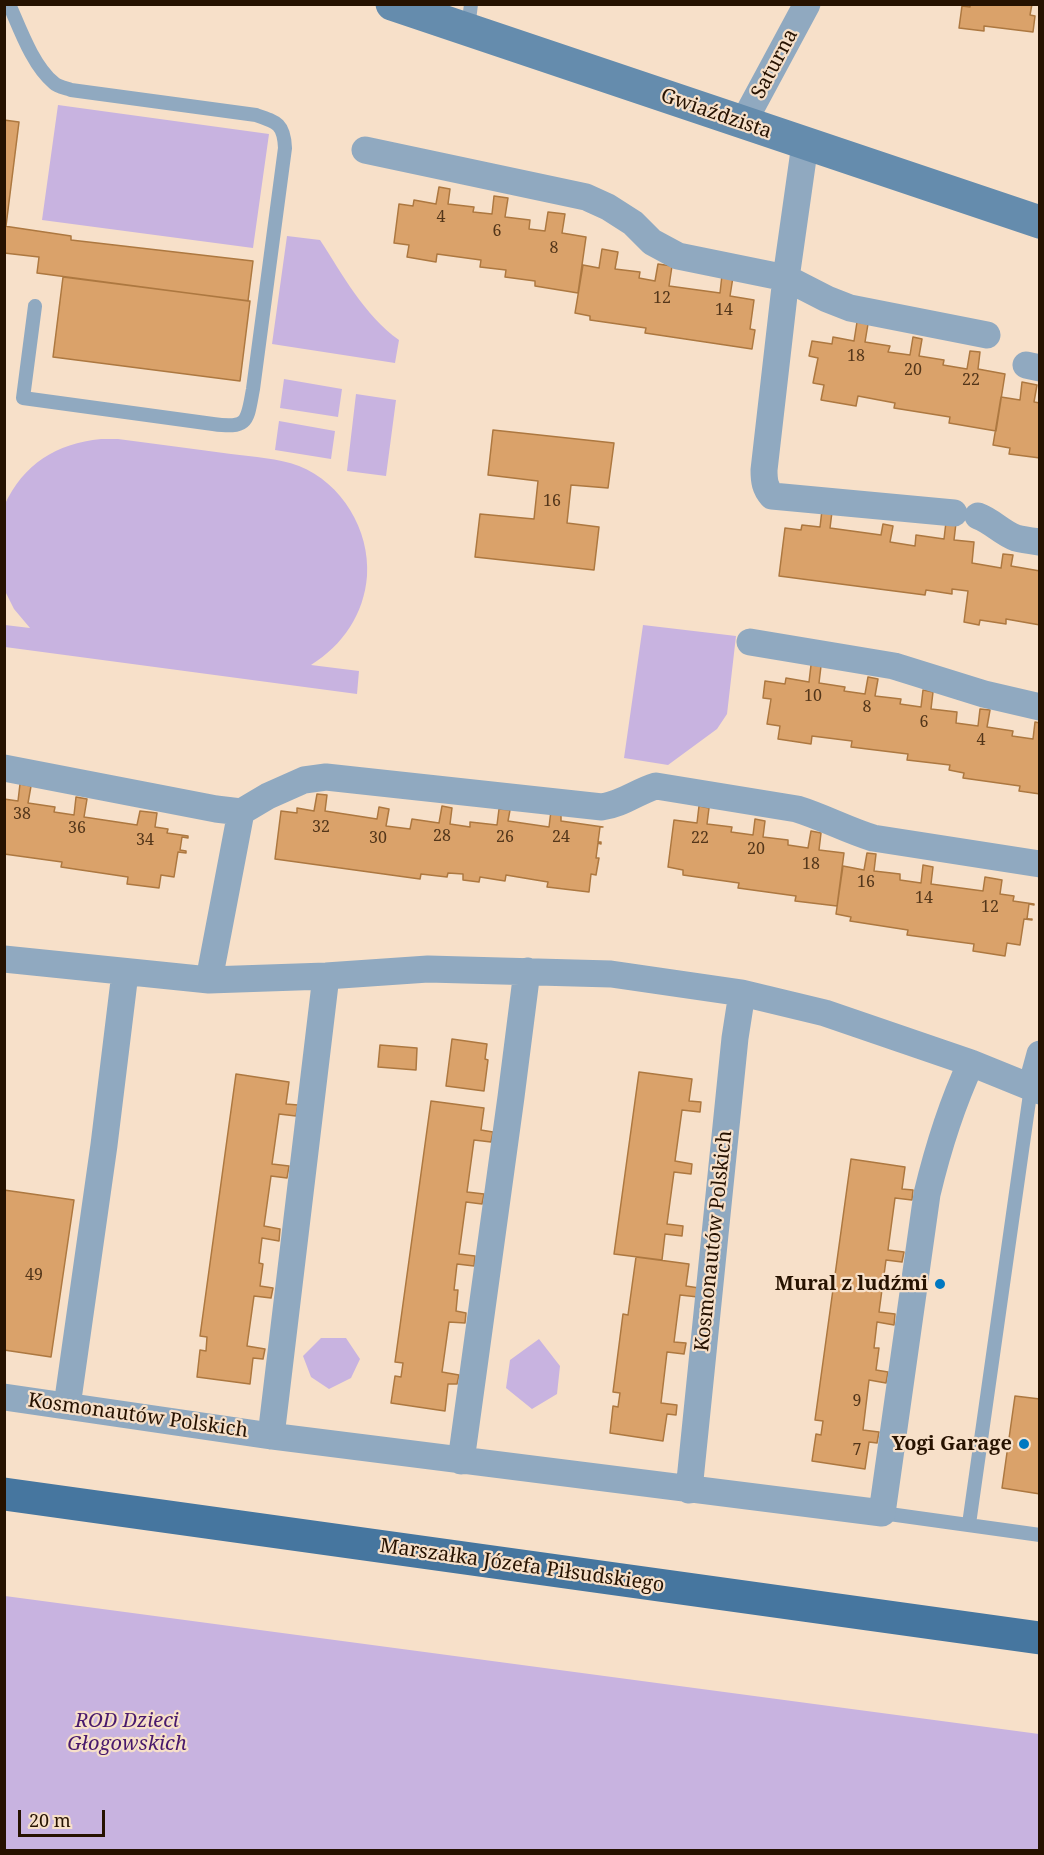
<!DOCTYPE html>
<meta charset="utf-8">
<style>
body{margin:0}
#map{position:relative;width:1044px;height:1855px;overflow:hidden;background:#f7e0c9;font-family:"Noto Serif",serif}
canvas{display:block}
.frame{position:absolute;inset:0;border:6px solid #261200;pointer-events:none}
.scale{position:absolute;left:18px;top:1810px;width:87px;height:27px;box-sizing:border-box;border:3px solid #261200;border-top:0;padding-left:8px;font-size:18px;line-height:21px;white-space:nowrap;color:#261200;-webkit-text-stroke:4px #f7e0c9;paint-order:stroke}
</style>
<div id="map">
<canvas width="1044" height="1855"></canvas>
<div class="frame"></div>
<div class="scale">20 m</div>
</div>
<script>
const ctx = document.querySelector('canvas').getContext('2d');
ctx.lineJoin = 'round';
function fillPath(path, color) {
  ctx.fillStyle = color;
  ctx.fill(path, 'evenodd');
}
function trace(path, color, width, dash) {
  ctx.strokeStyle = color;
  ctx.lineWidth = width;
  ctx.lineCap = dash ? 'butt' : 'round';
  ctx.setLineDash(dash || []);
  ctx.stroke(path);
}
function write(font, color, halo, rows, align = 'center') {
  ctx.font = font + ' "Noto Serif",serif';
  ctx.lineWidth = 4.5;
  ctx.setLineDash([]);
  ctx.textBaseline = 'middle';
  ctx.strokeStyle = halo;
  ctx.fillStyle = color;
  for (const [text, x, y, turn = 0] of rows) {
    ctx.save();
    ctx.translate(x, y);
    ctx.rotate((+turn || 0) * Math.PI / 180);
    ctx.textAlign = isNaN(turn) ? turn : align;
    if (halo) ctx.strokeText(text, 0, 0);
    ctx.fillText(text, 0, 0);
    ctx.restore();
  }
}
fillPath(new Path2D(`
 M58,105l211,29 -16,114 -211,-28z
 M287,236l33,4c23,35 44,75 79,100l-4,23 -123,-19z
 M284,379l58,10 -4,28 -58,-9z
 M356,394l40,6 -10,76 -39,-5z
 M279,421l56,10 -4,28 -56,-9z
 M101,439h17c38,5 76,10 113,15 23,3 47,4 68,12 43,17 71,64 68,110 -3,38 -24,69 -56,89l48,6 -2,23 -352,-47v-22l25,3 -16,-19 -9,-18 -1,-85c20,-43 52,-62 97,-67z
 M643,625l93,11 -9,78 -10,15 -49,36 -44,-7z
 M321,1338h25l14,21 -9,19 -22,11 -18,-12 -8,-21z
 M539,1339l21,27 -3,28 -25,15 -26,-21 4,-28z
 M5,1596l1034,138v116h-1034z`), '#c8b3e0');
const building = new Path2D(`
 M970,4h62l-2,11 5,1 -2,16 -49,-6v5l-25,-3 3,-22 8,1z
 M4,120l15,2 -13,104h-2z
 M439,187l11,2 -2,15 26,3 -1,5 19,2 2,-18 14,2 -3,19 25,3 -1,9 16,2 3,-19 17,2 -3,19 24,4 -8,56 -43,-7v-5l-30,-4 1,-7 -26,-3 1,-7 -44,-6 -1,8 -29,-5 2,-12 -15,-2 5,-39 14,2 1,-6 22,4z
 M4,226l67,10v4l182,21 -5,40 -211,-28 2,-16 -35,-4z
 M602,249l16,3 -3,17 25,3 -1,6 16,3 3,-17 14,2 -3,20 51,7 2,-18 11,2 -3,19 24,4 -4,29 5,1 -3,19 -107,-16 1,-5 -56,-8v-4l-15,-3 8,-48 16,3z
 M63,277l187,24 -10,80 -187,-24z
 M857,322l11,2 -3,18 25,4 -2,6 22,3 3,-18 9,2 -3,17 25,4 -1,5 24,4 3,-18 10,1 -2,17 27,5 -9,57 -47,-8 1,-6 -56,-9 1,-5 -37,-7 -2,10 -35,-6 3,-15 -11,-2 5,-25 -9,-2 3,-15 20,3 1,-7 21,4z
 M1022,382l15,3 -3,17 6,1v55l-31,-4 1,-6 -17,-3 8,-48 19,3z
 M493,430l121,13 -6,45 -37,-3 -4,38 32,4 -5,43 -119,-13 5,-43 54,5 4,-38 -50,-6z
 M822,510l10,2 -2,16 51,7 2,-11 10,2 -3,16 25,4 1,-11 28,4 2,-17 10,1 -2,17 20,2 -2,21 29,5 2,-14 10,1 -2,11 29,5v54l-34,-6v5l-26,-4 -1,5 -15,-3 4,-31 -16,-2v5l-26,-4 -1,5 -146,-19 6,-48 16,2 1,-5 18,2z
 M811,665l10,1 -2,17 26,4 -1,4 21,3 3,-17 10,2 -3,17 26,3 -1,5 21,3 2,-17 10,2 -2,17 26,3 -1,11 22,3 2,-17 10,1 -3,17 26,4 -1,5 21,3 2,-17 5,1v71l-21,-3 1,-5 -57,-8 1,-5 -15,-3 1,-5 -43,-5 1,-6 -57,-7 1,-6 -40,-5 -1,8 -33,-5 2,-13 -13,-2 4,-25 -8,-1 2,-17 20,3 1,-6 23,4z
 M20,784l11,2 -3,17 27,4 -1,5 20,3 2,-18 11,2 -3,18 53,8 3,-14 17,2 -2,14 13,2 -1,4 21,3v2l-6,-1 -2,13 6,1v2l-8,-1 -4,25 -13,-2 -2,13 -32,-4 1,-7 -67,-10 1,-5 -58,-8v-55l14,2z
 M317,794l10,1 -2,16 52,8 2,-12 10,2 -3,17 24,3 2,-10 27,4 3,-17 10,2 -2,16 20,3v-5l27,3 2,-16 11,1 -2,11 41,6 2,-16h10v10l42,6h-3l-2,15h3v2l-3,-1 -2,15h3l-3,17 -5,-1 -2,18 -42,-5 1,-5 -42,-7 -1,6 -25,-4 -1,5 -16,-2v-6l-15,-1 -1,4 -26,-3 -1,5 -145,-20 6,-48 16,2v-5l17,3z
 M699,806l10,2 -2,16 25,3 -1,5 22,3 2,-16 10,2 -2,16 25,3v5l20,3 3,-17 10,2 -2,17 25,3 -7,53 -42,-5 1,-5 -58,-8 1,-5 -56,-8v-5l-15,-3 6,-47 23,3z
 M867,853l9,1 -2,17 26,3v6l21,3 2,-18 10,2 -2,17 52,7 2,-14 17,3 -2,14 14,2 -1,5 21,3v1l-5,-1 -2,15h5v1l-8,-1 -4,26 -13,-2 -2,13 -32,-5 1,-7 -67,-9 1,-5 -58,-9 1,-4 -15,-3 7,-48 21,4z
 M452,1039l35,5 -2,15 3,1 -4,31 -38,-5z
 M380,1045l37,3 -1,22 -38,-3z
 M639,1072l53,7 -3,22 12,1 -1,10 -18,-2 -7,51 17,3 -1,10 -17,-2 -7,52 16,2 -1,10 -17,-2 -3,26 -48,-6z
 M236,1074l53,8 -3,22 12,1 -2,11 -17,-2 -7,50 17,2 -2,12 -16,-2 -7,50 16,3 -1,12 -17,-3 -3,25 4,1 -3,22 13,2 -2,10 -17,-2 -7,50 18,3 -2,10 -10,-1 -3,26 -53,-7 3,-27 6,1 1,-14 -7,-1z
 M431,1101l53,7 -3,22 12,2 -2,10 -17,-2 -7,52 17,2 -2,10 -16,-2 -7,52 16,2 -1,10 -17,-2 -3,26h4l-2,21 10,2 -1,10 -16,-1 -7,50 17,3 -2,9h-9l-3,27 -54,-8 4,-27 6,1 2,-14 -8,-1z
 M851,1159l54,8 -3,22 11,1 -1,10 -17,-2 -7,52 16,2 -2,10 -16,-2 -7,52 16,2 -1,11 -17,-3 -3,26h5l-3,22 12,2 -2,11 -17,-3 -6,50 16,2 -2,11 -8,-1 -4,27 -53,-8 4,-27 5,1 2,-14 -8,-1z
 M4,1190l70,10 -23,157 -47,-7z
 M636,1257l53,7 -3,22 13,2 -1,9 -18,-2 -6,47 12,1 -2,11 -17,-2 -6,51 16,2 -1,10 -9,-1 -4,27 -53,-8 3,-27 5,1 2,-14 -7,-1 10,-78 5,1z
 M1015,1396l25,3v95l-38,-6z`);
fillPath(building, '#daa26a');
trace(building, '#ad7840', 1.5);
trace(new Path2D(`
 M9,4c11,25 24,62 45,79 4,4 12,5 17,7l185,25c21,7 28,9 29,33l-32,241c-6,32 -4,40 -40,35l-190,-26 12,-92
 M468,29l3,-25
 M882,1513l158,22
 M969,1524l62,-437`), '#90a9c0', 14);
trace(new Path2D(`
 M743,123l64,-119
 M805,144l-19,134 -22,192c0,11 1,18 8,26l182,17
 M365,150l221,47 22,10 25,16 19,19 26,14 108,22 41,21 23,9 137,27
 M1026,365l14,3
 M978,516c14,5 24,17 38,22 7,2 16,3 24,4
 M750,642l144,24 90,28 56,13
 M4,768l212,41 25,3 27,-16 36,-16 22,-3 276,30c21,-3 34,-15 54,-21l141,23c26,8 50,21 76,29l167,26
 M4,959l205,21 117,-4 102,-7 183,5 131,19 83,20 146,50 69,28
 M209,980l32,-168
 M1031,1087l9,-33
 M4,1397l267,39 611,77 45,-319c11,-46 24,-88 44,-131
 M67,1406l37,-261 21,-172
 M271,1436l55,-460
 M461,1461l50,-364 16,-126
 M689,1490l46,-452 7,-45`), '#90a9c0', 27);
trace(new Path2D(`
 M392,4l648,218`), '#658cad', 33);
trace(new Path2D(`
 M4,1494l1036,144`), '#46769f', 33);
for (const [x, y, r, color] of [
 [940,1284,6,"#0078c1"],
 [1024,1444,6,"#0078c1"]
]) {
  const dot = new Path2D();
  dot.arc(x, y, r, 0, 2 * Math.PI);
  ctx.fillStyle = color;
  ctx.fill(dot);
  trace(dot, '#f7e0c9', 2);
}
write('16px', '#53361a', null, [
 ["4",441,217],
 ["6",497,231],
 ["8",554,248],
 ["12",662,298],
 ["14",724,310],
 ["18",856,356],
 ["20",913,370],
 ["22",971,380],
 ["16",552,501],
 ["10",813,696],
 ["8",867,707],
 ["6",924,722],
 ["4",981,740],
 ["38",22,814],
 ["32",321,827],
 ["36",77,828],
 ["28",442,836],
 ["26",505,837],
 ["24",561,837],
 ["30",378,838],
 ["22",700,838],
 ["34",145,840],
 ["20",756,849],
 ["18",811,864],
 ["16",866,882],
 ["14",924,898],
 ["12",990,907],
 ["49",34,1275],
 ["9",857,1401],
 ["7",857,1450]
]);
write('20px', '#261200', '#f7e0c9', [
 ["Saturna",775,64,-62],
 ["Gwiaździsta",716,114,19],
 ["Kosmonautów Polskich",714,1241,-84],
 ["Kosmonautów Polskich",138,1416,8],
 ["Marszałka Józefa Piłsudskiego",522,1566,8]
]);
write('bold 20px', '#261200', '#f7e0c9', [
 ["Mural z ludźmi",928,1284],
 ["Yogi Garage",1012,1444]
], 'right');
write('italic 20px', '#48196c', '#f7e0c9', [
 ["ROD Dzieci",127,1721],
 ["Głogowskich",127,1744]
]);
</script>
